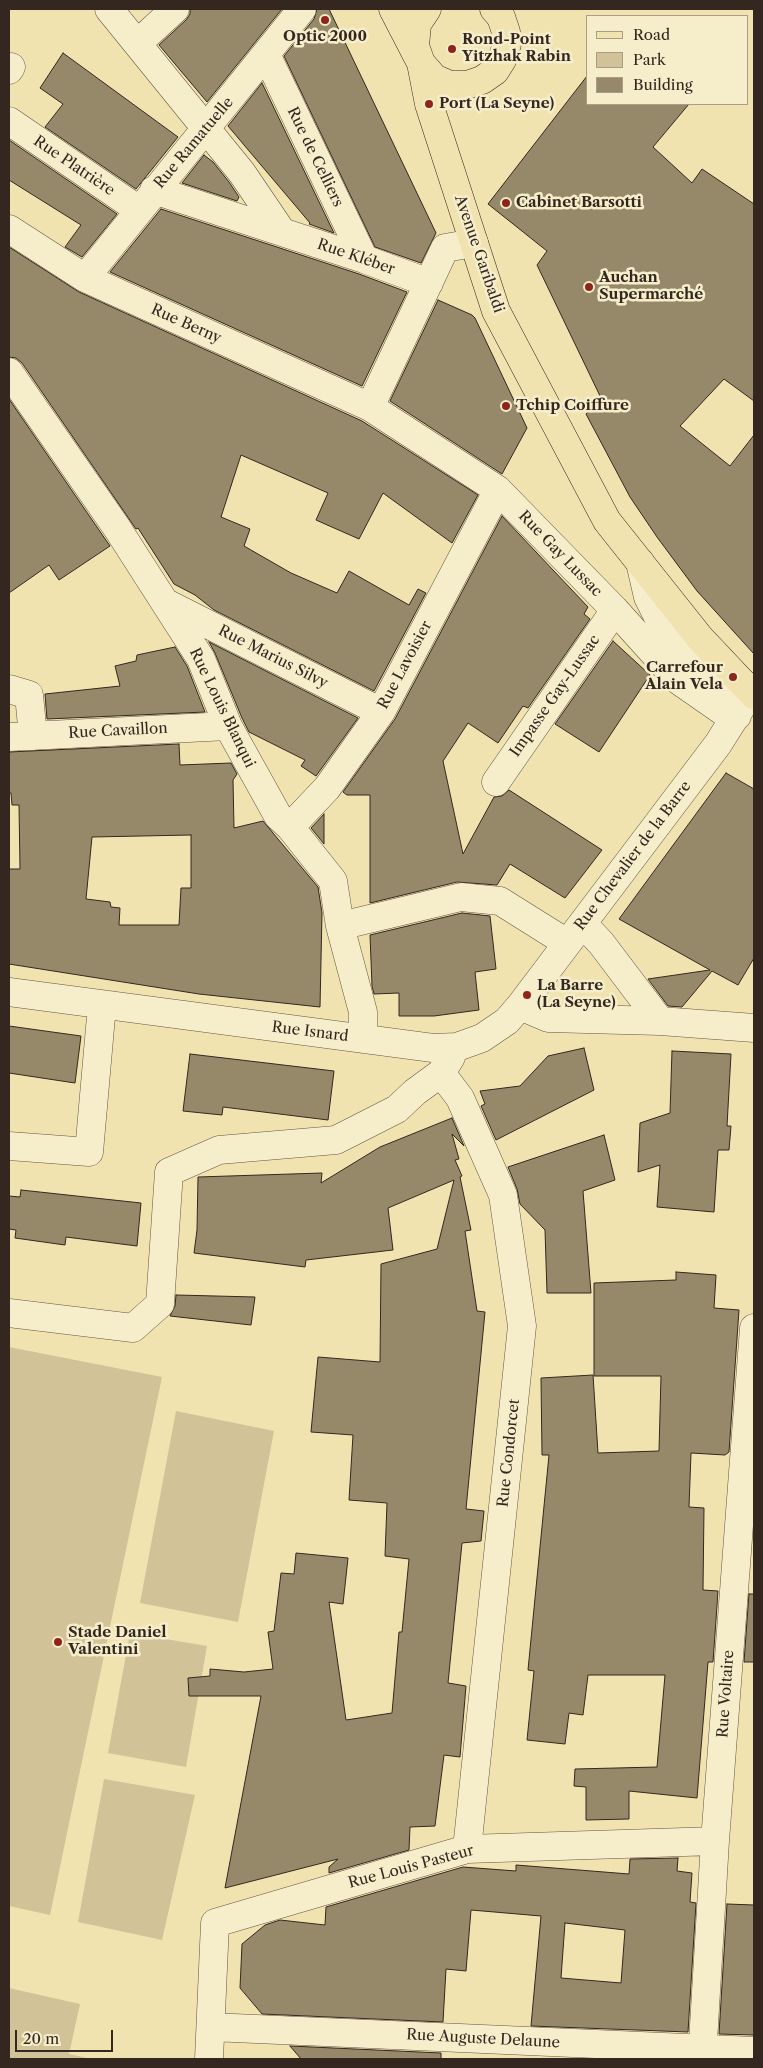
<!DOCTYPE html>
<html>
<head>
<meta charset="utf-8">
<style>
  body { margin:0 }
  #map { position:relative; width:763px; height:2068px; overflow:hidden; background:#f1e3af; font-family:"Libre Caslon Text",serif }
  canvas { display:block }
  .frame { position:absolute; inset:0; border:10px solid #332720; pointer-events:none }
  .legend { position:absolute; left:586px; top:15px; width:162px; height:90px; box-sizing:border-box; background:#f6edcb; border:1px solid #a89e87; margin:0; padding:6px 9px; list-style:none; font-size:15px; color:#332720 }
  .legend li { display:flex; align-items:center; gap:10px; height:25px }
  .legend b { width:25px; border:1px solid #a89e87 }
  .scale { position:absolute; left:15px; top:2030px; width:98px; height:22px; box-sizing:border-box; border:2px solid #332720; border-top:0; padding-left:6px; font-size:15px; line-height:18px; white-space:nowrap; color:#332720; -webkit-text-stroke:4px #f6edcb; paint-order:stroke }
</style>
</head>
<body>
<div id="map">
<canvas width="763" height="2068"></canvas>
<div class="frame"></div>
<ul class="legend">
<li><b style="height:6px;background:#f1e3af"></b>Road</li>
<li><b style="height:14px;background:#d1c397"></b>Park</li>
<li><b style="height:14px;background:#96896a"></b>Building</li>
</ul>
<div class="scale">20 m</div>
</div>
<script>
const ctx = document.querySelector('canvas').getContext('2d');
ctx.lineJoin = 'round';
function fillPath(path, color) {
  ctx.fillStyle = color;
  ctx.fill(path, 'evenodd');
}
function toPath(rows) {
  const path = new Path2D();
  for (const r of rows) {
    path.moveTo(r[0], r[1]);
    for (let i = 2; i < r.length; i += 2) path.lineTo(r[i], r[i + 1]);
  }
  return path;
}
function strokePath(path, color, width, dash) {
  ctx.strokeStyle = color;
  ctx.lineWidth = width;
  ctx.lineCap = dash ? 'butt' : 'round';
  ctx.setLineDash(dash || []);
  ctx.stroke(path);
}
function drawText(font, color, halo, rows, align = 'center') {
  ctx.font = font + ' "Libre Caslon Text",serif';
  ctx.lineWidth = 5;
  ctx.setLineDash([]);
  ctx.textBaseline = 'middle';
  ctx.strokeStyle = halo;
  ctx.fillStyle = color;
  for (const [text, x, y, turn = 0] of rows) {
    ctx.save();
    ctx.translate(x, y);
    ctx.rotate((+turn || 0) * Math.PI / 180);
    ctx.textAlign = isNaN(turn) ? turn : align;
    if (halo) ctx.strokeText(text, 0, 0);
    ctx.fillText(text, 0, 0);
    ctx.restore();
  }
}
fillPath(toPath([
  [9,1347,162,1377,50,1915,9,1906],
  [176,1411,274,1431,238,1622,140,1603],
  [130,1633,207,1646,186,1767,108,1753],
  [104,1779,195,1795,162,1940,78,1922],
  [9,1988,80,2004,69,2054,92,2059,9,2059]
]), '#d1c397');
const building = toPath([
  [190,9,282,9,207,102,159,45,186,20,190,14,190,9],
  [317,9,329,9,436,233,421,263,375,247,284,56,314,19,317,9],
  [63,53,178,137,136,189,45,127,63,104,40,88,63,53],
  [587,76,587,104,689,104,653,147,692,183,702,169,754,204,754,401,724,379,680,426,730,466,754,435,754,654,697,591,657,537,630,497,586,414,601,398,537,265,547,251,488,204,587,76],
  [262,83,334,233,309,224,310,223,228,126,262,83],
  [9,140,117,214,82,257,65,247,81,225,9,180,9,140],
  [204,155,213,162,229,182,239,197,237,201,182,183,204,155],
  [161,209,359,274,407,292,362,386,110,272,161,209],
  [9,247,79,292,362,421,478,495,452,543,383,493,359,539,316,520,328,493,241,455,221,517,250,529,244,546,291,573,337,593,349,571,409,605,418,589,426,593,374,691,214,610,195,595,174,584,138,528,136,529,22,363,16,358,9,357,9,247],
  [438,300,472,315,475,318,527,428,502,474,390,401,438,300],
  [9,399,110,546,59,580,49,565,9,593,9,399],
  [502,516,588,607,584,614,590,619,528,708,523,706,498,743,468,723,443,761,463,854,494,797,502,796,509,790,602,850,565,898,510,864,497,885,457,882,370,903,370,795,347,795,343,792,395,719,502,516],
  [613,641,650,675,599,752,555,724,613,641],
  [209,642,358,718,316,776,301,766,305,760,249,732,242,718,215,653,209,642],
  [175,647,187,666,205,712,47,719,45,694,120,686,115,666,136,661,137,655,175,647],
  [179,744,180,765,231,763,237,774,233,780,234,828,263,821,318,887,322,913,320,1007,199,994,9,964,9,869,20,869,19,805,12,805,11,793,9,793,9,752,179,744],
  [191,835,191,888,181,888,179,925,119,925,120,908,111,907,110,902,86,899,92,837,191,835],
  [726,773,754,789,754,958,738,985,712,971,682,1007,668,1006,648,979,710,970,619,919,726,773],
  [324,814,324,844,311,828,324,814],
  [462,913,490,916,496,969,475,972,479,1010,434,1016,399,1016,399,993,374,994,372,986,370,935,462,913],
  [9,1026,81,1036,75,1083,9,1073,9,1026],
  [584,1048,594,1090,496,1140,481,1106,485,1104,480,1091,520,1086,548,1056,584,1048],
  [672,1051,731,1054,727,1126,731,1126,729,1150,718,1150,714,1212,657,1207,660,1165,638,1172,640,1123,670,1113,672,1051],
  [190,1054,334,1071,328,1120,223,1107,222,1115,183,1111,190,1054],
  [452,1118,464,1146,452,1134,459,1159,455,1160,462,1176,460,1177,471,1230,465,1231,477,1311,485,1312,466,1509,484,1511,481,1541,462,1543,448,1683,466,1686,460,1757,444,1755,435,1826,410,1827,409,1850,329,1873,329,1867,338,1859,225,1888,261,1696,189,1696,188,1678,210,1676,210,1669,244,1672,273,1669,268,1632,274,1631,281,1573,294,1574,296,1553,348,1558,343,1604,329,1602,346,1720,392,1713,399,1632,402,1632,409,1559,385,1556,387,1503,349,1500,353,1435,311,1432,318,1357,380,1362,381,1264,437,1249,454,1180,388,1208,393,1250,306,1260,305,1267,194,1253,197,1230,198,1177,322,1173,321,1183,380,1147,452,1118],
  [604,1135,615,1180,583,1191,591,1293,547,1293,545,1230,520,1204,517,1189,508,1167,604,1135],
  [21,1190,141,1203,137,1246,66,1237,65,1245,15,1238,16,1230,9,1229,9,1196,20,1197,21,1190],
  [676,1272,716,1275,714,1308,739,1310,729,1452,725,1455,691,1453,689,1507,704,1508,703,1590,718,1591,713,1662,708,1662,697,1798,629,1791,629,1819,586,1820,586,1787,574,1786,575,1769,657,1767,665,1675,588,1675,583,1715,569,1713,565,1744,527,1740,534,1671,528,1670,549,1455,542,1455,541,1378,593,1375,598,1453,659,1451,661,1376,594,1376,594,1283,676,1280,676,1272],
  [176,1295,255,1297,251,1325,170,1316,175,1306,176,1295],
  [749,1594,754,1594,754,1662,744,1662,749,1594],
  [678,1858,677,1871,692,1873,690,1902,696,1903,688,2032,531,2026,541,1916,471,1910,466,1971,446,1969,443,2022,262,2014,240,1988,242,1944,265,1925,280,1920,325,1925,326,1907,463,1867,516,1871,516,1865,629,1874,630,1859,678,1858],
  [565,1923,625,1930,621,1983,561,1978,565,1923],
  [727,1904,754,1905,754,2035,719,2034,727,1904],
  [290,2046,441,2053,441,2059,301,2059,290,2046]
]);
fillPath(building, '#96896a');
strokePath(building, '#332720', 1);
const minor = toPath([
  [109,9,242,173,282,232],
  [138,43,175,9],
  [266,54,364,259],
  [9,70,11,67],
  [9,121,139,210],
  [154,190,364,259,429,283],
  [9,229,85,278,370,407,498,490,615,610,678,680,724,712,737,716],
  [85,278,302,9],
  [9,372,117,528,201,659,228,726,278,816,290,827,333,881,340,926,363,1012,363,1039],
  [370,407,445,248,474,243],
  [640,562,648,597,657,615,720,689,734,711],
  [166,603,381,712],
  [9,689,29,695,33,736],
  [9,737,228,726],
  [496,782,615,610],
  [290,827,327,788,381,712,498,490],
  [583,924,601,943,660,1021],
  [340,926,461,897,500,901,567,943],
  [9,992,433,1048,457,1047,482,1038,507,1021,520,1006,718,744,754,687],
  [520,1006,548,1018,660,1021,754,1028],
  [441,1073,460,1098,503,1195,522,1326,467,1849],
  [9,1146,89,1152,102,1005],
  [9,1313,133,1328,160,1304,169,1172,219,1150,336,1140,397,1109,415,1092,441,1073,451,1057],
  [211,2027,754,2051],
  [209,2059,215,1923,467,1849,715,1841],
  [702,2059,715,1841,754,1328]
]);
const major = toPath([
  [393,9,421,63,429,104,496,311,607,521,700,638,754,695],
  [427,9,417,24,415,46,421,63,434,78,450,85,467,85,482,80,495,71,502,60,507,44,506,32,501,17,494,9]
]);
strokePath(minor, '#625644', 29);
strokePath(major, '#332720', 29);
strokePath(minor, '#f6edcb', 28);
strokePath(major, '#f1e3af', 28);
for (const [x, y, r, color] of [
  [325,20,5,"#8f2418"],
  [452,49,5,"#8f2418"],
  [429,104,5,"#8f2418"],
  [506,203,5,"#8f2418"],
  [589,287,5,"#8f2418"],
  [506,406,5,"#8f2418"],
  [733,677,5,"#8f2418"],
  [527,995,5,"#8f2418"],
  [58,1642,5,"#8f2418"]
]) {
  const dot = new Path2D();
  dot.arc(x, y, r, 0, 2 * Math.PI);
  ctx.fillStyle = color;
  ctx.fill(dot);
  strokePath(dot, '#f6edcb', 2);
}
drawText('bold 15px', '#332720', '#f6edcb', [
  ["Optic 2000",325,37,"center"],
  ["Rond-Point",462,40],
  ["Yitzhak Rabin",462,57],
  ["Port (La Seyne)",439,104],
  ["Cabinet Barsotti",516,203],
  ["Auchan",599,278],
  ["Supermarché",599,295],
  ["Tchip Coiffure",516,406],
  ["Carrefour",723,668,"right"],
  ["Alain Vela",723,685,"right"],
  ["La Barre",537,986],
  ["(La Seyne)",537,1003],
  ["Stade Daniel",68,1633],
  ["Valentini",68,1650]
], 'left');
drawText('15px', '#332720', '#f6edcb', [
  ["Rue Ramatuelle",194,143,-50],
  ["Rue de Celliers",315,157,64],
  ["Rue Platrière",74,166,34],
  ["Avenue Garibaldi",479,254,71],
  ["Rue Kléber",356,257,19],
  ["Rue Berny",186,324,24],
  ["Rue Gay Lussac",560,554,46],
  ["Rue Marius Silvy",273,657,27],
  ["Rue Lavoisier",405,665,-62],
  ["Impasse Gay-Lussac",555,696,-55],
  ["Rue Louis Blanqui",222,708,64],
  ["Rue Cavaillon",118,731,-3],
  ["Rue Chevalier de la Barre",633,856,-53],
  ["Rue Isnard",310,1032,7],
  ["Rue Condorcet",509,1453,-84],
  ["Rue Voltaire",726,1694,-86],
  ["Rue Louis Pasteur",411,1867,-15],
  ["Rue Auguste Delaune",483,2039,3]
]);
</script>
</body>
</html>
